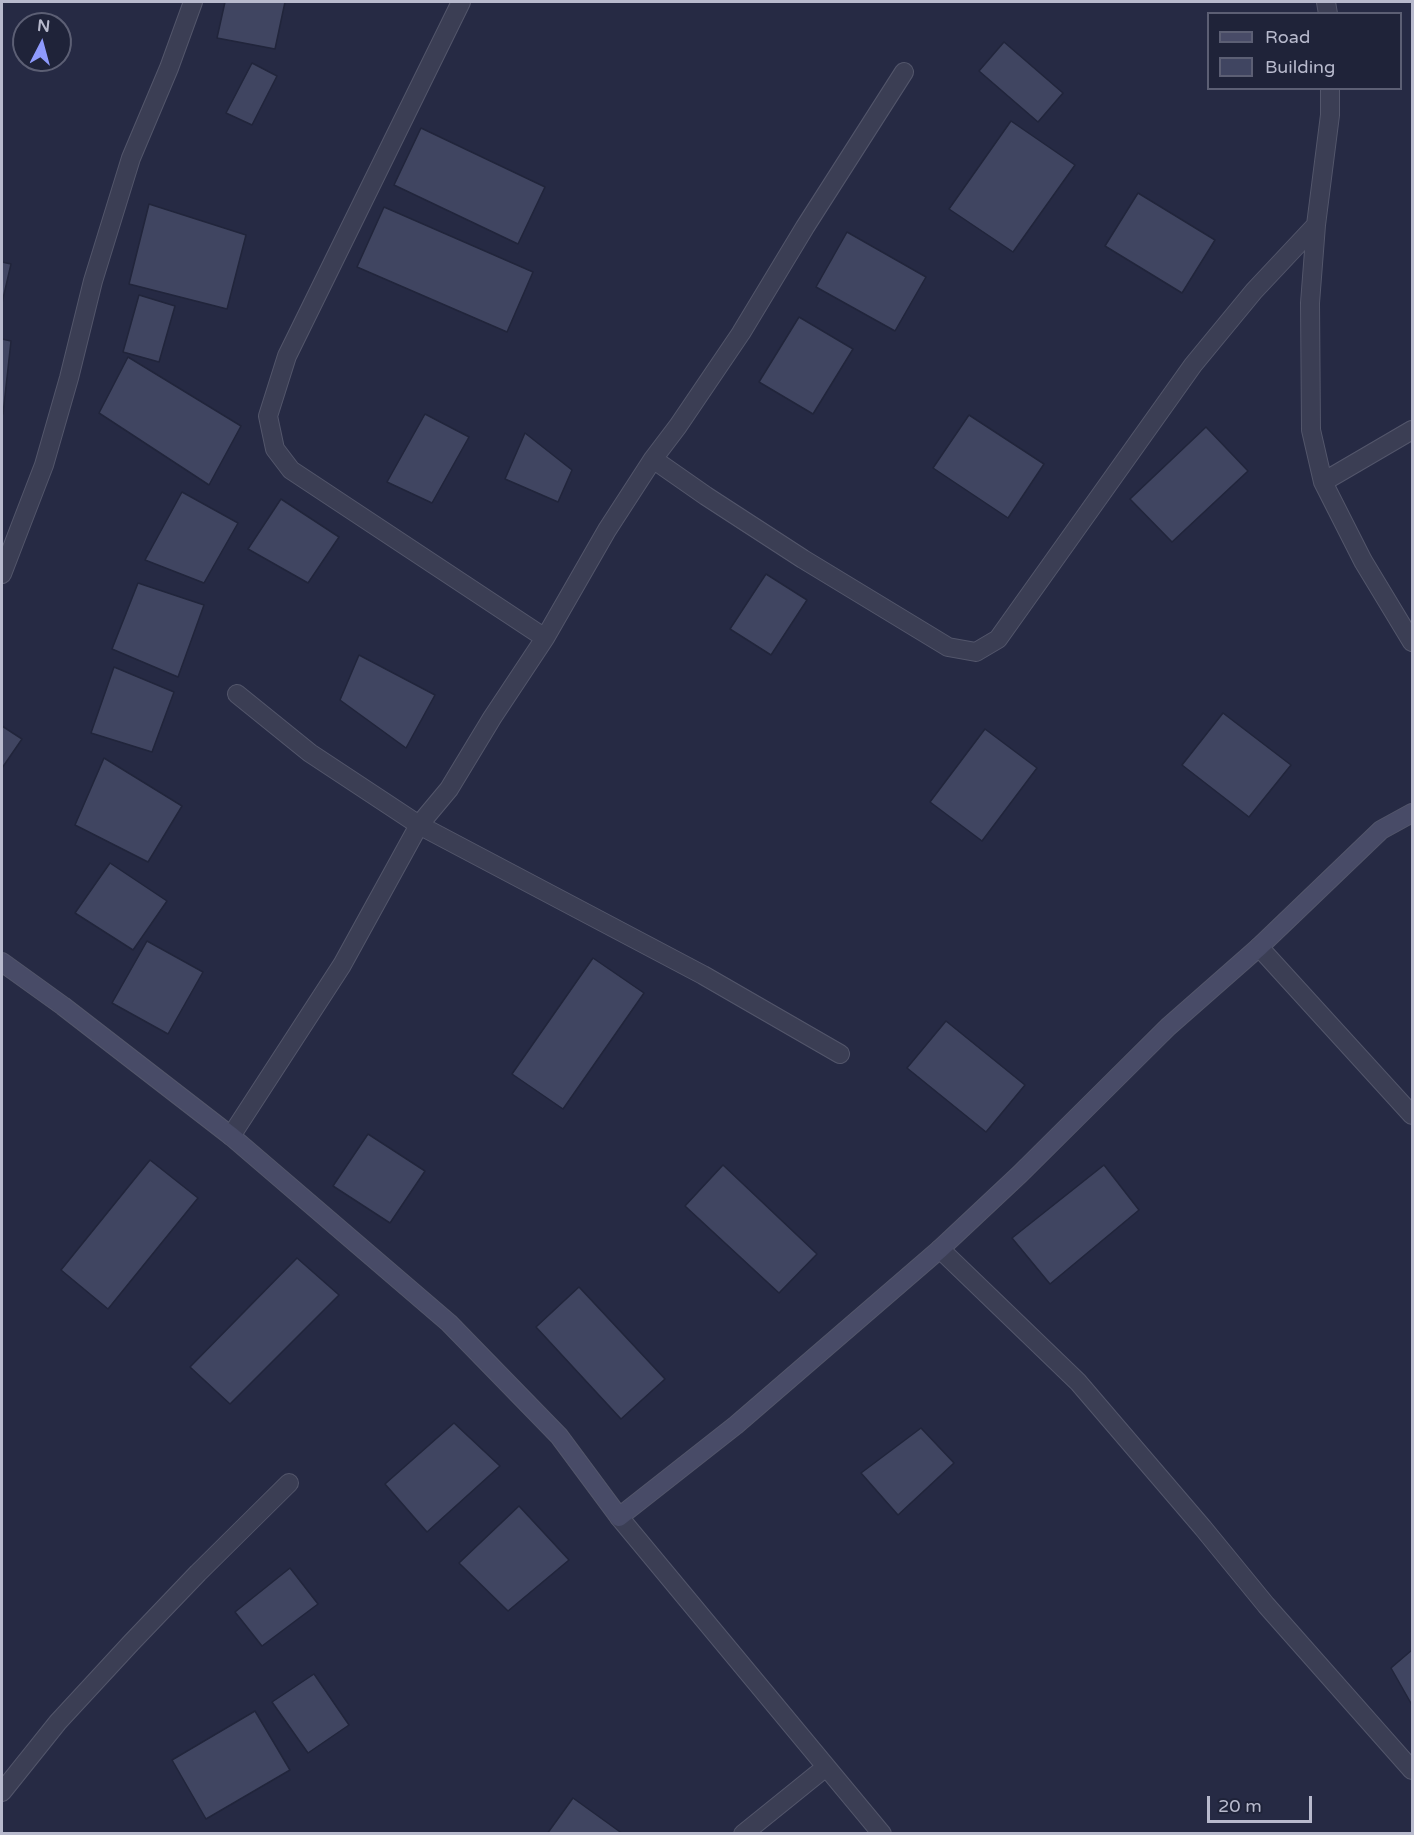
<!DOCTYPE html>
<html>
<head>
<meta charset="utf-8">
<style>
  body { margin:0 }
  #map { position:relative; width:1414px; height:1835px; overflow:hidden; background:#262a44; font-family:"Varela Round",sans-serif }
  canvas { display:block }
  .frame { position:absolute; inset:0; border:3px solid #b8bacd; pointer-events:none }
  .legend { position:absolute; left:1207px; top:12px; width:195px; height:78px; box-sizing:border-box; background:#1f2339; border:2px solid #5c5f74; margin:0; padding:8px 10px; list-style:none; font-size:18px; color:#b8bacd }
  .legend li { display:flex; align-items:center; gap:12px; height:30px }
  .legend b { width:30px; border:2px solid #5c5f74 }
  .north { position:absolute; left:12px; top:12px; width:60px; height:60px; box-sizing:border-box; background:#1f2339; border:2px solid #5c5f74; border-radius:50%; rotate:6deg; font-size:16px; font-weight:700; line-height:24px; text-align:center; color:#b8bacd }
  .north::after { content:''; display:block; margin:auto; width:21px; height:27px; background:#8e9afd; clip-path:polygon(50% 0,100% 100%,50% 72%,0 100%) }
  .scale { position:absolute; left:1207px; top:1796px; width:105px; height:27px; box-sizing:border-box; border:3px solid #b8bacd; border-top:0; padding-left:8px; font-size:18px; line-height:21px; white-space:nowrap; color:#b8bacd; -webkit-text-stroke:4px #1f2339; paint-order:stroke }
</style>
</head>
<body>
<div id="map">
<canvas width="1414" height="1835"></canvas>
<div class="frame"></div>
<ul class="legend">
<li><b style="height:8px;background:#484b67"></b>Road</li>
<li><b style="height:16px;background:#404561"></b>Building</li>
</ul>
<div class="north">N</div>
<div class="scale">20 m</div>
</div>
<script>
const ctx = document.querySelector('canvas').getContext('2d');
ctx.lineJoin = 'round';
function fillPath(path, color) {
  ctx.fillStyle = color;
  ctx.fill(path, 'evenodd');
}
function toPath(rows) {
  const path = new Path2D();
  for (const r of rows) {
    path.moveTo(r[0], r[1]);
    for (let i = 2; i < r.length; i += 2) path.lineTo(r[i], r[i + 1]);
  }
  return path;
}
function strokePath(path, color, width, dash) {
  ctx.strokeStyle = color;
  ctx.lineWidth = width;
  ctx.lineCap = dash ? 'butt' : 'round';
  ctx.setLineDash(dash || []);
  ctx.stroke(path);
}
const building = toPath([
  [225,2,285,2,275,49,217,38,225,2],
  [1004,42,1063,93,1038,122,979,71,1004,42],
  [252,63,277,76,252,125,226,113,252,63],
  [1011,121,1075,165,1013,252,949,209,1011,121],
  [421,128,545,187,518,244,394,185,421,128],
  [1138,193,1215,240,1182,293,1105,246,1138,193],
  [149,204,246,235,227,309,129,284,149,204],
  [384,207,533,272,507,332,357,267,384,207],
  [847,232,926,277,895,331,816,287,847,232],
  [2,262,11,264,2,303,2,262],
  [139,295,175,306,159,362,123,352,139,295],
  [799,317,853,349,813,414,759,382,799,317],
  [2,339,11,341,3,414,2,414,2,339],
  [128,357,241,426,209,485,99,413,128,357],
  [425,414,469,437,432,503,387,482,425,414],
  [969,415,1044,464,1008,518,933,468,969,415],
  [1206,427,1248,471,1172,542,1130,499,1206,427],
  [525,433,572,470,558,502,505,479,525,433],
  [182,492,238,523,204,583,145,560,182,492],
  [281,499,339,537,308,583,248,549,281,499],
  [766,574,807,600,771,655,730,629,766,574],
  [138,583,204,605,178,677,112,649,138,583],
  [359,655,435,695,406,748,340,700,359,655],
  [114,667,174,692,152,752,91,733,114,667],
  [1223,713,1291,765,1249,817,1182,765,1223,713],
  [2,726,22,739,2,768,2,726],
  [985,729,1037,768,982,841,930,802,985,729],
  [104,758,182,806,148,862,75,825,104,758],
  [110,863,167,901,133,950,75,913,110,863],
  [147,941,203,972,168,1034,112,1003,147,941],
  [593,958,644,993,563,1109,512,1074,593,958],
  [946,1021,1025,1085,986,1132,907,1068,946,1021],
  [368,1134,425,1171,390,1223,333,1186,368,1134],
  [150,1160,198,1198,108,1309,61,1270,150,1160],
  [723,1165,817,1254,779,1293,685,1206,723,1165],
  [1104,1165,1139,1210,1050,1284,1012,1238,1104,1165],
  [297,1258,339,1295,230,1404,190,1367,297,1258],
  [579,1287,665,1379,621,1419,536,1327,579,1287],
  [454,1423,500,1466,427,1532,385,1484,454,1423],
  [921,1428,954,1463,898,1515,861,1473,921,1428],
  [519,1506,569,1560,508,1611,459,1563,519,1506],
  [290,1568,318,1604,262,1646,235,1612,290,1568],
  [1412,1650,1412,1705,1391,1668,1412,1650],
  [314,1674,349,1725,308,1753,272,1702,314,1674],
  [255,1711,290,1770,206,1819,172,1760,255,1711],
  [573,1798,623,1834,547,1834,573,1798]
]);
fillPath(building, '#404561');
strokePath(building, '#21253b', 1.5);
const street = toPath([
  [461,2,287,356,268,416,275,449,291,470,545,638],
  [1326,2,1328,14],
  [1330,88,1330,115,1316,225,1310,303,1311,430,1323,482,1363,561,1412,642],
  [653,459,706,496,803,559,948,647,976,652,998,639,1193,365,1254,291,1316,225],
  [1323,482,1412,430],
  [2,574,44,465,69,378,93,281,131,158,169,68,193,2],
  [237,694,310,753,419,825,703,975,840,1054],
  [1259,947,1412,1115],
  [231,1136,342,965,419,825,449,789,492,718,545,638,607,530,653,459,678,426,741,333,805,227,904,72],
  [940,1249,1078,1382,1203,1528,1266,1605,1412,1770],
  [619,1517,882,1834],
  [2,1792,58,1722,131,1643,198,1573,289,1483],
  [743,1834,826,1767]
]);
const secondary = toPath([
  [2,962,63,1006,231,1136,449,1323,559,1436,619,1517,736,1425,940,1249,1020,1174,1168,1027,1259,947,1381,830,1412,813]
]);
strokePath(street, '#53566b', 20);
strokePath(secondary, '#53566b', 20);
strokePath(street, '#3b3e54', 18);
strokePath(secondary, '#484b67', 18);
</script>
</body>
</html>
